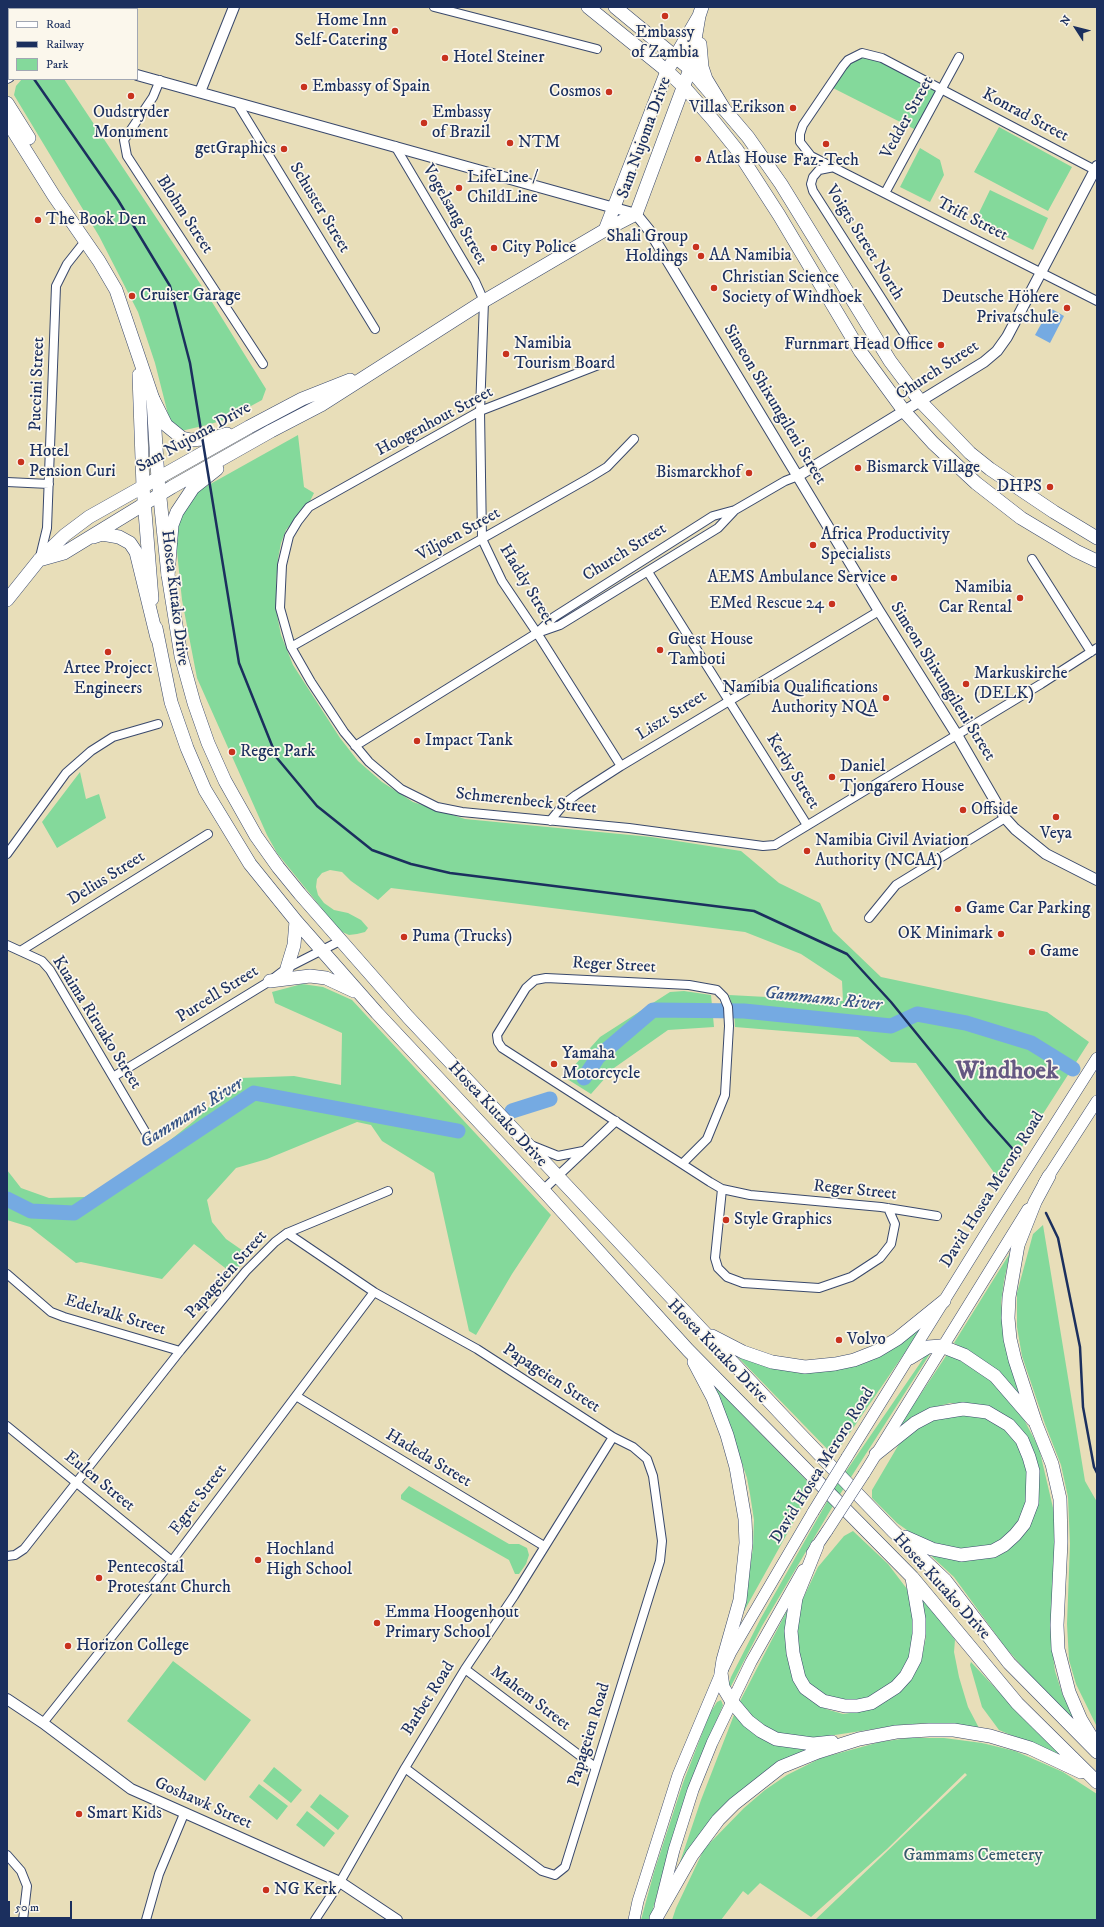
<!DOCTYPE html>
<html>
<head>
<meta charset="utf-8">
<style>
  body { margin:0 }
  #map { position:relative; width:1104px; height:1927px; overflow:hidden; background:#e8deb9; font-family:"IM FELL DW Pica",serif }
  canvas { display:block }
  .frame { position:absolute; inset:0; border:8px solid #1b2f5e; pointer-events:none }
  .legend { position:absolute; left:8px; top:8px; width:130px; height:72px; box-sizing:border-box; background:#fbf7ec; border:1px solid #a1a7b3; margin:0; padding:5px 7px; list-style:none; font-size:12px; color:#1b2f5e }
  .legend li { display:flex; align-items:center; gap:8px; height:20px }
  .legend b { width:20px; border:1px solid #a1a7b3 }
  .north { position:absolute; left:1056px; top:8px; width:40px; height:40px; -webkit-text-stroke:3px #fbf7ec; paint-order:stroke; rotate:306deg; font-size:11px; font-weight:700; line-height:16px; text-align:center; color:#1b2f5e }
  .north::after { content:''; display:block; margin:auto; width:14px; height:18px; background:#1b2f5e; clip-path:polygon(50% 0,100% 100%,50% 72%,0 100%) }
  .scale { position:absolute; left:8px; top:1901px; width:64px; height:18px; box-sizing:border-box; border:2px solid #1b2f5e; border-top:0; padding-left:5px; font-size:12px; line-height:14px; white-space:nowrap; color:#1b2f5e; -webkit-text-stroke:3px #fbf7ec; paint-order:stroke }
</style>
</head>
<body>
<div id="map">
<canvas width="1104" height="1927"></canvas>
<div class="frame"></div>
<ul class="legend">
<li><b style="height:5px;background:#fff"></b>Road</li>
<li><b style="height:5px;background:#1b2f5e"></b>Railway</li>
<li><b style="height:11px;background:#84d99b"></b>Park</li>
</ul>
<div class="north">N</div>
<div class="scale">50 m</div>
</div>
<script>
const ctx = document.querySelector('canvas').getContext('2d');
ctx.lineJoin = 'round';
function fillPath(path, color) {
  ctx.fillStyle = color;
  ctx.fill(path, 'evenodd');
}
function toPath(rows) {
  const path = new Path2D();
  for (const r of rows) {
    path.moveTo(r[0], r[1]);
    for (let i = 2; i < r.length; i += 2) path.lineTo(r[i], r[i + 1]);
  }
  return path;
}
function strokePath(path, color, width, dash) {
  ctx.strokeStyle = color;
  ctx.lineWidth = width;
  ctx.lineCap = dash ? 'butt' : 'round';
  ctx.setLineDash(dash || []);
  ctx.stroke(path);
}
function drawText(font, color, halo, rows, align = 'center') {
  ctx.font = font + ' "IM FELL DW Pica",serif';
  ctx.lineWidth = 3.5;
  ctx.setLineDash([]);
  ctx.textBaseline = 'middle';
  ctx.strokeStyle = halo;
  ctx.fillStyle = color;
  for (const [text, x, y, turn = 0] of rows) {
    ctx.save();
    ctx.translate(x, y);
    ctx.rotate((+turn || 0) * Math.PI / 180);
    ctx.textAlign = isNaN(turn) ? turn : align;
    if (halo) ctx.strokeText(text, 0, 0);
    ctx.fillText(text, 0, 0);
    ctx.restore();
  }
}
fillPath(toPath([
  [7,7,42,7,42,9,9,9,8,66],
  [873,55,941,89,918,131,829,86,848,60],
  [22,79,64,79,207,294,266,389,262,400,227,419,207,425,181,431,170,422,155,363,138,312,99,236,14,95,16,86],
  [999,127,1072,167,1048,211,974,172],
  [920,148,940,160,944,175,930,202,900,187],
  [990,190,1048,218,1033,250,975,221],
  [298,435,304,487,314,493,309,503,286,530,281,543,278,559,276,584,276,610,281,635,293,665,340,738,358,761,382,782,413,802,465,819,651,837,741,851,779,883,820,903,833,931,881,977,1047,1012,1089,1042,1000,1181,916,1063,891,1062,858,1037,735,1027,734,1012,729,995,843,1001,842,981,801,954,745,932,391,888,378,900,351,881,342,872,330,870,322,873,317,879,316,887,318,895,324,903,334,910,348,913,361,920,368,928,365,932,357,934,349,935,340,931,277,853,267,835,197,678,182,600,176,542,180,519,196,492],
  [80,772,86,799,99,794,106,818,57,848,42,822],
  [302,984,323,987,352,1000,551,1215,512,1274,476,1335,469,1331,434,1173,382,1141,371,1125,357,1122,267,1159,236,1168,207,1200,212,1222,226,1239,249,1255,233,1274,194,1244,162,1279,81,1262,76,1263,30,1227,7,1220,7,1170,21,1188,49,1198,85,1197,153,1154,194,1121,240,1078,294,1076,341,1085,342,1033,275,1003,272,992],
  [684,991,711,995,714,1027,668,1030,614,1068,591,1094,564,1077,600,1037,670,992],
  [1043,1225,1085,1481,1097,1502,1097,1727,1076,1684,1069,1660,1067,1624,1070,1544,1068,1497,1061,1465,1045,1424,1022,1356,1017,1327,1017,1293,1033,1234],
  [1010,1253,1004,1281,1001,1303,1004,1334,1024,1402,967,1351,954,1343],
  [919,1329,921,1329,834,1456,734,1353,811,1370],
  [933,1349,837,1499,762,1626,730,1688,728,1686,731,1677,761,1618,836,1486,925,1356],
  [948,1353,987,1377,1020,1412,1039,1448,1057,1525,1052,1648,1055,1671,1063,1696,1078,1724,1036,1682,1005,1647,954,1577,928,1553,975,1559,1032,1516,1024,1436,969,1403,950,1403,932,1408,898,1428],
  [710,1382,813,1487,743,1613,753,1548,754,1520,750,1494,747,1478,730,1428],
  [957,1412,998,1421,1018,1443,1028,1473,1027,1500,1021,1517,1003,1540,986,1548,970,1551,932,1543,914,1535,897,1523,872,1498,872,1490,902,1439,928,1421],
  [409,1486,509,1544,519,1544,527,1548,529,1555,526,1564,519,1574,515,1574,509,1560,401,1499,401,1495],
  [853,1531,888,1564,907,1589,911,1600,914,1635,907,1666,897,1679,866,1699,835,1701,812,1688,804,1676,796,1645,799,1607,818,1567,844,1536],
  [921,1596,955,1640,954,1652,959,1677,968,1707,979,1728,927,1723,900,1725,809,1739,777,1734,758,1723,738,1705,791,1603,787,1636,787,1658,798,1687,806,1696,826,1709,843,1714,863,1711,921,1662,926,1637],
  [173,1661,251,1720,205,1781,127,1721],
  [971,1662,999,1692,1062,1757,999,1730,982,1707,970,1665],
  [721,1700,723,1705,702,1757,665,1865,650,1920,641,1920,654,1872,683,1783,710,1713,717,1702],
  [734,1715,742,1722,817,1748,788,1760,679,1865,701,1800],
  [908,1738,944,1738,982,1743,1015,1751,1063,1772,1097,1794,1097,1920,815,1920,967,1775,965,1773,887,1849,811,1917,760,1883,748,1895,743,1891,721,1920,672,1920,676,1908,704,1849,744,1808,765,1790,787,1775,821,1758,880,1742],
  [274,1767,302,1790,291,1803,263,1781],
  [259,1784,288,1806,277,1820,249,1797],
  [320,1794,349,1816,338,1830,310,1807],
  [307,1811,335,1833,324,1847,296,1825]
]), '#84d99b');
fillPath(toPath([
  [1050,308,1064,316,1050,343,1035,335]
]), '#75aae2');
strokePath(toPath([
  [584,1078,598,1057,653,1010,744,1011,891,1026,917,1014,966,1023,1031,1043,1073,1069],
  [512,1111,550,1099],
  [7,1199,31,1211,74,1213,254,1093,458,1131]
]), '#75aae2', 15);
const minor = toPath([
  [434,7,597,49],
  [52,9,52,7],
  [160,80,153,97,124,140,127,156,263,364],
  [237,103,375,329],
  [395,146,475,281,484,301,480,411,482,539,502,581,537,633,621,766],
  [834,167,819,170,813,177,811,184,813,191,910,343],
  [1095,170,882,58,862,53,848,60,843,66,803,125,800,134,800,142,811,156,1097,301],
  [885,193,959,57],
  [601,364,480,411,309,507,298,521,289,536,282,565,280,608,291,647,311,682,344,732,369,762,401,789,437,807,462,812,629,828,763,846,775,845,1041,684,1097,648],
  [7,482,49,484],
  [40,557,47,528,56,286,67,264,86,240],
  [1032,559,1091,652],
  [648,572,807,825],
  [540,632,560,625,718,528,734,511],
  [291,647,589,478,607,467,634,439],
  [355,746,537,633,554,617,713,516,735,510,785,481,798,476],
  [550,821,564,804,576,795,621,766,879,611],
  [7,854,66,773,91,751,113,737,158,724],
  [869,918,896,885,1005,818],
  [7,945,42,961,50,970,146,1133],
  [22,950,208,834],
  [113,1077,270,981,287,968,340,941],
  [533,1146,558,1156,583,1151],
  [683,1163,707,1139,725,1095,729,1026,728,1007,724,997,717,990,689,985,546,978,535,980,526,988,497,1035,498,1042,502,1048,710,1182,722,1189,750,1195,881,1207,937,1216],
  [722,1189,715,1258,718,1268,727,1277,743,1283,819,1288,851,1277,880,1258,891,1244,895,1224,888,1208],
  [543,1190,616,1121],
  [287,1233,374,1292,477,1349,613,1437,633,1447,647,1459,653,1476,662,1541,660,1561,565,1867,555,1875,542,1871,405,1768],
  [7,1274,51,1312,64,1317,180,1351],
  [296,1396,544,1546],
  [7,1426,172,1561],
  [7,1556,15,1555,24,1549,180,1351,246,1271,275,1242,287,1233,388,1191],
  [465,1669,595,1767],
  [43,1723,172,1561,374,1292],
  [7,1855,21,1871,27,1886,23,1920],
  [146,1920,159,1874,184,1814],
  [315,1920,340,1882,405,1768,465,1669,514,1596,613,1437]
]);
const tertiary = toPath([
  [137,75,636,214,649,230,879,611,957,735,1005,818,1015,829,1046,854,1097,880],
  [7,78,9,77],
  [200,92,234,7],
  [798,476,984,362,997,351,1007,337,1097,166],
  [7,1699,43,1723,131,1789,340,1882,397,1920]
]);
const secondary = toPath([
  [1044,1183,1097,1101],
  [847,1457,991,1225,1097,1058],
  [864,1474,1028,1209],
  [812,1553,827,1531],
  [660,1906,674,1850,693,1790,712,1743,751,1662,803,1570],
  [634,1920,638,1901,678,1775,721,1673,731,1652,813,1512]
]);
const primary = toPath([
  [588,7,667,71,684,87,713,120,737,150,779,215,860,351,904,411,933,443,976,483,1021,518,1076,551,1097,561],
  [615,7,690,69,748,137,781,184,890,361,920,401,970,453,990,469,1054,512,1097,538],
  [7,103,29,138],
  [7,121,54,196,99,261,116,290,133,340,153,399,158,479,168,575,181,656,194,703,208,743,225,781,256,836,278,867,300,894,408,1017,797,1431,893,1531,945,1580,1009,1663,1097,1752],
  [139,375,143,487,152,599],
  [156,628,171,702,187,748,205,790,250,864,296,921,377,1013,543,1190,688,1350,912,1577,1017,1703,1097,1782],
  [287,968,294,945,296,921],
  [270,981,310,976,326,978,354,991],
  [1049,1176,1035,1202,1018,1245,1009,1297,1008,1318,1010,1339,1015,1360,1036,1424,1052,1464,1060,1499,1061,1542,1057,1625,1058,1649,1069,1692,1081,1720,1095,1743],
  [712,1336,743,1352,772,1362,805,1367,835,1364,854,1360,877,1351,897,1339,944,1301],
  [910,1358,928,1347,941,1346,964,1355,995,1376,1033,1420],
  [694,1362,713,1398,727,1435,736,1467,745,1519,746,1543,740,1600,723,1660,721,1673,723,1687,732,1702,748,1721,761,1731,776,1739,813,1744,832,1742],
  [876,1454,915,1423,932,1414,963,1409,987,1412,1009,1425,1022,1440,1029,1457,1033,1471,1032,1503,1024,1524,1015,1535,1004,1545,993,1551,961,1555,932,1549,905,1537],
  [817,1546,796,1598,791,1631,793,1653,799,1678,805,1688,823,1701,845,1706,857,1706,871,1703,896,1687,906,1676,915,1659,919,1634,919,1619,912,1578],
  [656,1918,692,1855,718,1820,734,1804,781,1767,818,1752,859,1739,896,1732,929,1730,954,1730,990,1736,1030,1748,1081,1772]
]);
const trunk = toPath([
  [700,44,702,67,706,79,723,107],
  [605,230,667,71,699,16,702,7],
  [153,399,166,425,182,438,191,440,214,438,227,434],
  [93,537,102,534,119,537,130,543,136,552,157,638],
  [39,560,64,553,172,487,271,431,321,405,484,301,605,230,636,214,690,69,699,16],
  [168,575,172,525,177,512,193,488,217,469],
  [7,600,39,560,65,535,89,517,249,427,302,399,350,380]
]);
strokePath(minor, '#3a496c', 10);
strokePath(tertiary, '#3a496c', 12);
strokePath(secondary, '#3a496c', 12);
strokePath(primary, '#3a496c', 14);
strokePath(trunk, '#3a496c', 14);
strokePath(minor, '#fff', 8);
strokePath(tertiary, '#fff', 10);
strokePath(secondary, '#fff', 11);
strokePath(primary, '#fff', 13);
strokePath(trunk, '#fff', 13);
strokePath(toPath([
  [7,40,9,43],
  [34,79,118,200,170,286,190,363,239,663,277,758,317,806,372,850,411,864,450,873,754,911,847,954,891,1002,986,1119,1019,1156],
  [1046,1213,1058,1238,1080,1347,1083,1407,1094,1467,1097,1473]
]), '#1b2f5e', 2.5);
const secondaryBridge = toPath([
  [813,1512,847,1457],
  [827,1531,864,1474]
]);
strokePath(secondaryBridge, '#3a496c', 12, []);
strokePath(secondaryBridge, '#fff', 11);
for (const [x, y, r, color] of [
  [665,16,4,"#c8321e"],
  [395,31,4,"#c8321e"],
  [445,58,4,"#c8321e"],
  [304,87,4,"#c8321e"],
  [609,92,4,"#c8321e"],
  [131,96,4,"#c8321e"],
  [793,108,4,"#c8321e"],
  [424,123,4,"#c8321e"],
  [510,143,4,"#c8321e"],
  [826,144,4,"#c8321e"],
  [284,149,4,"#c8321e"],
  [698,159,4,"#c8321e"],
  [459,188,4,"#c8321e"],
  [38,220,4,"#c8321e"],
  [696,247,4,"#c8321e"],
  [494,248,4,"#c8321e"],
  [701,256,4,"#c8321e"],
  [714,288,4,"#c8321e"],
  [132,296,4,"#c8321e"],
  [1067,308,4,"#c8321e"],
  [941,345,4,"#c8321e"],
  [506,354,4,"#c8321e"],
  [21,462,4,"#c8321e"],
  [858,468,4,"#c8321e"],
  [749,473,4,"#c8321e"],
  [1050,487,4,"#c8321e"],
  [813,545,4,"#c8321e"],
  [894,578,4,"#c8321e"],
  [1020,598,4,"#c8321e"],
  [832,604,4,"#c8321e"],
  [660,650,4,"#c8321e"],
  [108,652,4,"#c8321e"],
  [966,684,4,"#c8321e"],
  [886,698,4,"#c8321e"],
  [417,741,4,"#c8321e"],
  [232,752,4,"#c8321e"],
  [832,777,4,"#c8321e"],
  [963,810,4,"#c8321e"],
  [1056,817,4,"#c8321e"],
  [807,851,4,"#c8321e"],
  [958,909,4,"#c8321e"],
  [1001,934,4,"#c8321e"],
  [404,937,4,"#c8321e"],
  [1032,952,4,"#c8321e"],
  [554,1064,4,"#c8321e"],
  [726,1220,4,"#c8321e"],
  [839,1340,4,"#c8321e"],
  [258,1560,4,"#c8321e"],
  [99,1578,4,"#c8321e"],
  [377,1623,4,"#c8321e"],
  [68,1646,4,"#c8321e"],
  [79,1814,4,"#c8321e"],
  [266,1890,4,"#c8321e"]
]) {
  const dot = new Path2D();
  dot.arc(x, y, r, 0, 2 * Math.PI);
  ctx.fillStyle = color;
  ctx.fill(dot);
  strokePath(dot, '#fbf7ec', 1.5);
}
drawText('17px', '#1b2f5e', '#fbf7ec', [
  ["Home Inn",387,21,"right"],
  ["Self-Catering",387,41,"right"],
  ["Embassy",665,33,"center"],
  ["of Zambia",665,53,"center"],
  ["Hotel Steiner",453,58],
  ["Embassy of Spain",312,87],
  ["Cosmos",601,92,"right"],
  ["Villas Erikson",785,108,"right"],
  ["Oudstryder",131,113,"center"],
  ["Monument",131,133,"center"],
  ["Embassy",432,113],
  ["of Brazil",432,133],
  ["NTM",518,143],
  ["getGraphics",276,149,"right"],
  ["Atlas House",706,159],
  ["Faz-Tech",826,161,"center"],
  ["LifeLine /",467,178],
  ["ChildLine",467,198],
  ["The Book Den",46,220],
  ["Shali Group",688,237,"right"],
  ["Holdings",688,257,"right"],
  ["City Police",502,248],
  ["AA Namibia",709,256],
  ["Christian Science",722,278],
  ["Society of Windhoek",722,298],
  ["Cruiser Garage",140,296],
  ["Deutsche Höhere",1059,298,"right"],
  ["Privatschule",1059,318,"right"],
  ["Namibia",514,344],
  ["Tourism Board",514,364],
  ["Furnmart Head Office",933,345,"right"],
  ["Hotel",29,452],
  ["Pension Curi",29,472],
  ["Bismarck Village",866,468],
  ["Bismarckhof",741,473,"right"],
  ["DHPS",1042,487,"right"],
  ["Africa Productivity",821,535],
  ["Specialists",821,555],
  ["AEMS Ambulance Service",886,578,"right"],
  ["Namibia",1012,588,"right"],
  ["Car Rental",1012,608,"right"],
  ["EMed Rescue 24",824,604,"right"],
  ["Guest House",668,640],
  ["Tamboti",668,660],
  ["Artee Project",108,669,"center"],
  ["Engineers",108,689,"center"],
  ["Markuskirche",974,674],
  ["(DELK)",974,694],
  ["Namibia Qualifications",878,688,"right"],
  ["Authority NQA",878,708,"right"],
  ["Impact Tank",425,741],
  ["Reger Park",240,752],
  ["Daniel",840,767],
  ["Tjongarero House",840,787],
  ["Offside",971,810],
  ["Veya",1056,834,"center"],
  ["Namibia Civil Aviation",815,841],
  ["Authority (NCAA)",815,861],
  ["Game Car Parking",966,909],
  ["OK Minimark",993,934,"right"],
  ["Puma (Trucks)",412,937],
  ["Game",1040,952],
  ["Yamaha",562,1054],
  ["Motorcycle",562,1074],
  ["Style Graphics",734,1220],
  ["Volvo",847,1340],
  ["Hochland",266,1550],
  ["High School",266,1570],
  ["Pentecostal",107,1568],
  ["Protestant Church",107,1588],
  ["Emma Hoogenhout",385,1613],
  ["Primary School",385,1633],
  ["Horizon College",76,1646],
  ["Smart Kids",87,1814],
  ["NG Kerk",274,1890]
], 'left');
drawText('17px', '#1b2f5e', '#fbf7ec', [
  ["Konrad Street",1025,116,28],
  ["Vedder Street",908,118,-61],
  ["Sam Nujoma Drive",645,138,-70],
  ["Schuster Street",319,208,59],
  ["Blohm Street",184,215,57],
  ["Vogelsang Street",454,215,60],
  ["Trift Street",972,220,27],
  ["Voigts Street North",864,243,58],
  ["Church Street",938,371,-33],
  ["Puccini Street",38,384,-88],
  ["Simeon Shixungileni Street",774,405,59],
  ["Hoogenhout Street",435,422,-28],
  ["Sam Nujoma Drive",194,438,-29],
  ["Viljoen Street",459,535,-29],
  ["Church Street",625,553,-32],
  ["Haddy Street",526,585,59],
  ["Hosea Kutako Drive",174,598,83],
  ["Simeon Shixungileni Street",942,682,58],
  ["Liszt Street",672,716,-32],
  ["Kerby Street",792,772,58],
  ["Schmerenbeck Street",526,802,6],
  ["Delius Street",107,879,-32],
  ["Reger Street",614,966,3],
  ["Purcell Street",218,995,-32],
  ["Kuaima Riruako Street",96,1023,58],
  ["Hosea Kutako Drive",497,1115,47],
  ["David Hosea Meroro Road",993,1190,-58],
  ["Reger Street",855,1191,6],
  ["Papageien Street",227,1275,-48],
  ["Edelvalk Street",115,1316,17],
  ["Hosea Kutako Drive",717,1352,46],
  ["Papageien Street",551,1379,33],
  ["Hadeda Street",428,1459,31],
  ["David Hosea Meroro Road",823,1466,-58],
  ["Eulen Street",99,1482,39],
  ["Egret Street",199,1500,-53],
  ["Hosea Kutako Drive",941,1587,48],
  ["Barbet Road",429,1699,-58],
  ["Mahem Street",530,1699,37],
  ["Papageien Road",590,1735,-73],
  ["Goshawk Street",203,1804,24]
]);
drawText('17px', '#355a6d', '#fbf7ec', [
  ["Gammams Cemetery",973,1856]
]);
drawText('italic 18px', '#365486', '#fbf7ec', [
  ["Gammams River",823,1000,6],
  ["Gammams River",192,1114,-32]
]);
drawText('bold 25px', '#645882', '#fbf7ec', [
  ["Windhoek",1007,1073]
]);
</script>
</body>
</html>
